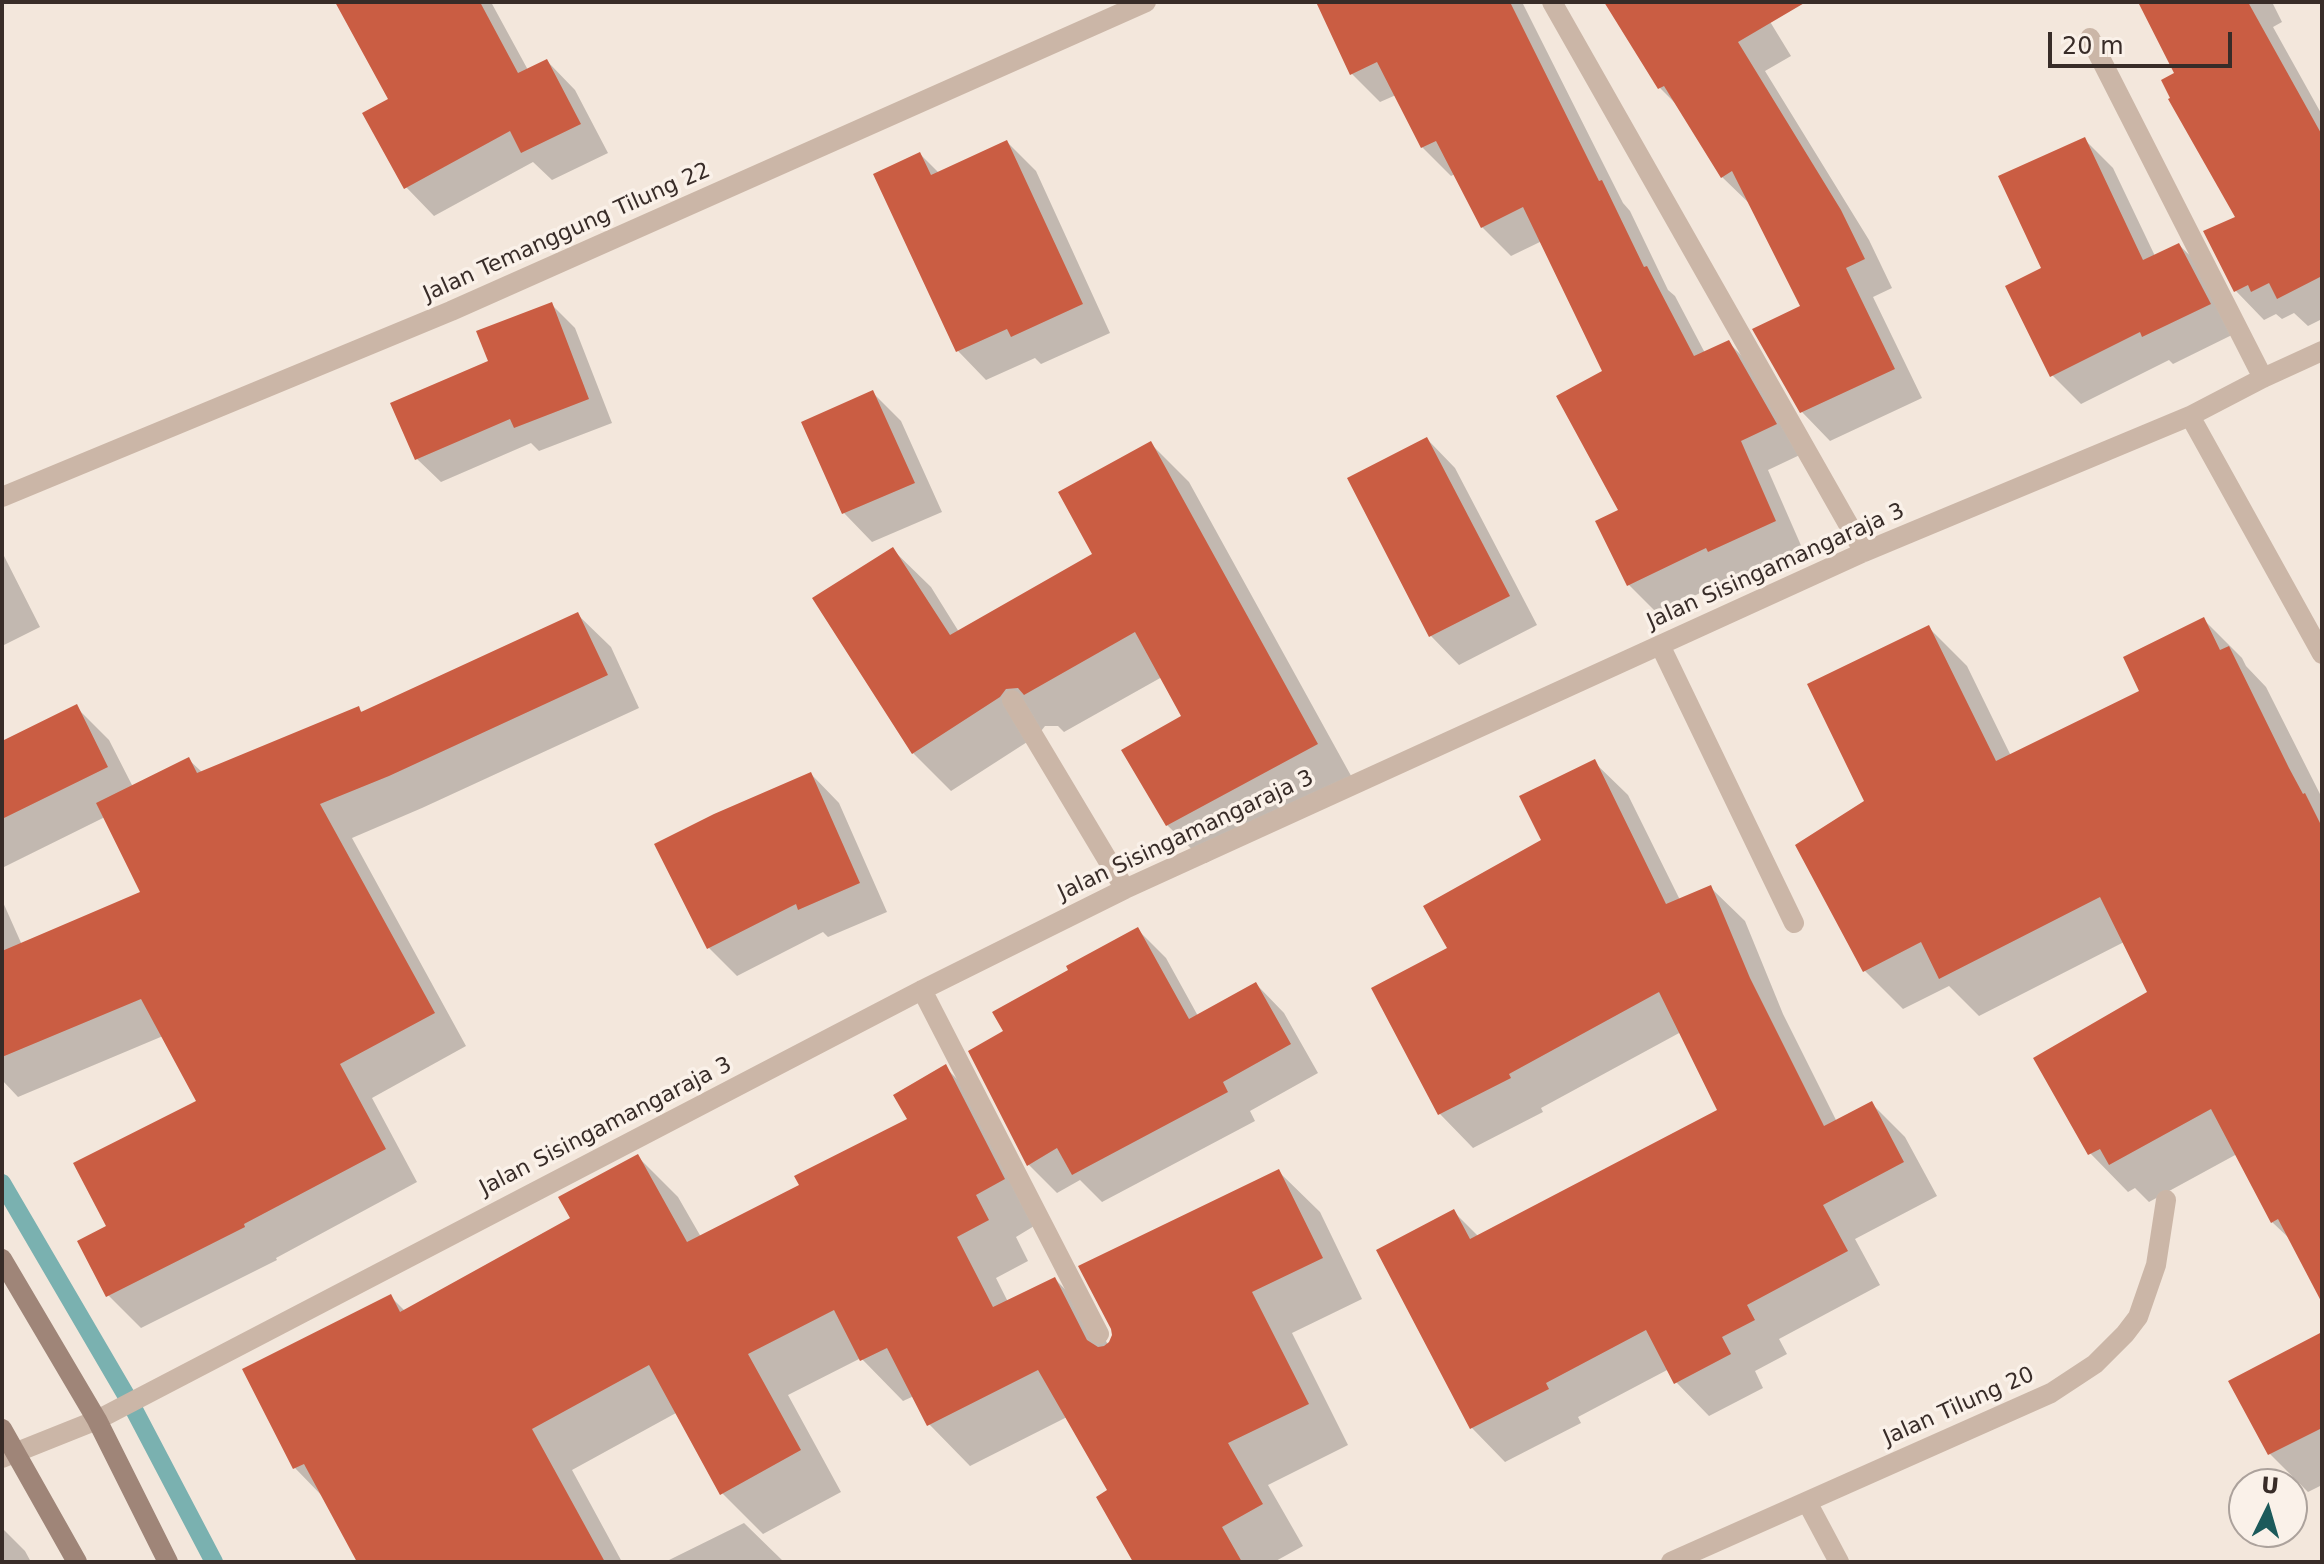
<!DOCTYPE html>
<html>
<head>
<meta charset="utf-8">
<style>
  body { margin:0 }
  #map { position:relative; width:2324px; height:1564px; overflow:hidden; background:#f3e7dc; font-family:"DejaVu Sans",sans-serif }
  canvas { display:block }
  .frame { position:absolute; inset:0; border:4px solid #382c28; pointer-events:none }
  .north { position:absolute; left:2228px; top:1468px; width:80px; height:80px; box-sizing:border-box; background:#faf1e9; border:2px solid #aca29c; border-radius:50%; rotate:5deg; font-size:22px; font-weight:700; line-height:32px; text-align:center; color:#382c28 }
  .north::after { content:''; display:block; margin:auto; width:28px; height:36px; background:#1c5a5b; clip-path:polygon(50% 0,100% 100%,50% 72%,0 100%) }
  .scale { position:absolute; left:2048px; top:32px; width:184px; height:36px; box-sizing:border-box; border:4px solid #382c28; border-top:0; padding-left:10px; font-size:24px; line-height:28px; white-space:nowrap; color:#382c28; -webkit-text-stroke:6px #faf1e9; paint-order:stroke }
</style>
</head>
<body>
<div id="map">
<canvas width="2324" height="1564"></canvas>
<div class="frame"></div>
<div class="north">U</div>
<div class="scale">20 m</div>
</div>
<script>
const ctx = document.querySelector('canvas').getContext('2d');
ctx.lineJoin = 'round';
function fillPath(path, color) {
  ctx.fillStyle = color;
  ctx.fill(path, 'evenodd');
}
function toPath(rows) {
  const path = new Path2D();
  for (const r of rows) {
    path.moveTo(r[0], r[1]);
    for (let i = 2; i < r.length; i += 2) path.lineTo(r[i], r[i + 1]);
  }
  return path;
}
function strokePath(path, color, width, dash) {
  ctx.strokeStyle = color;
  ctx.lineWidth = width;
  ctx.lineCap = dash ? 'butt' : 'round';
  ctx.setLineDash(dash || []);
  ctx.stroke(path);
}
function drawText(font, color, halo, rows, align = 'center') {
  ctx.font = font + ' "DejaVu Sans",sans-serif';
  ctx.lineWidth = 7;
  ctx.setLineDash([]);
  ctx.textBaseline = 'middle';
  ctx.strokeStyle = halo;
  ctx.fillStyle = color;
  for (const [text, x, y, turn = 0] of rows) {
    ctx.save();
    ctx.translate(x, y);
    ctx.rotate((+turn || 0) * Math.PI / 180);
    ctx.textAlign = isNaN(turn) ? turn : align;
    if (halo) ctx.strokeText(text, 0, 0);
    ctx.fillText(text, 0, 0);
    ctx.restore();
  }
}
fillPath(toPath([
  [348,2,491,2,528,70,547,61,575,90,608,153,552,180,533,162,434,216,406,187,391,100],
  [1319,2,1522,2,1623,203,1630,211,1668,290,1675,296,1705,353,1728,342,1757,371,1804,453,1768,470,1803,550,1738,580,1734,576,1658,614,1629,585,1598,522,1621,511,1605,372,1542,241,1511,256,1482,227,1455,174,1451,176,1422,147,1396,95,1380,102,1352,74],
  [1655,2,1758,2,1791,56,1765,71,1869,240,1892,288,1873,297,1922,398,1830,441,1802,412,1803,307,1752,206,1722,177,1681,109,1660,88,1620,23],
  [2140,2,2272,2,2282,22,2273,27,2322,115,2322,319,2308,326,2294,313,2282,319,2276,314,2264,320,2236,291,2238,218,2177,74],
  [2084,139,2113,168,2155,256,2179,245,2208,273,2238,332,2173,364,2169,360,2081,404,2052,375,2043,269],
  [1007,142,1036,171,1110,333,1041,364,1035,358,986,380,958,351,875,175,920,154,939,173],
  [551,304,575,328,612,423,539,451,531,443,441,482,417,459,490,362],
  [873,393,901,421,942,512,872,542,844,513],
  [1427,439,1455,468,1537,625,1459,665,1431,636,1349,479],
  [1151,444,1189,482,1355,783,1206,863,1167,825,1184,716,1162,677,1064,732,1058,726,1045,726,1038,735,951,791,913,753,892,549,931,587,959,632,1095,555],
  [2,552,40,627,2,646],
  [578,615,611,647,639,708,422,808,352,838,466,1046,372,1098,417,1182,276,1258,277,1260,141,1328,108,1295,109,1227,199,1102,163,1036,18,1097,2,1080,2,900,22,945,143,893,105,817,2,868,2,744,76,707,109,740,133,787,189,760,203,773,358,708,363,713],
  [2204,620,2242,658,2246,666,2266,687,2322,798,2322,1298,2291,1240,2272,1222,2237,1154,2149,1202,2135,1188,2128,1192,2090,1153,2150,993,2124,942,1979,1016,1949,986,1903,1009,1865,971,1798,846,1867,802,1928,627,1967,666,2011,756,2142,692],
  [1594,762,1628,795,1680,900,1711,888,1745,921,1783,1014,1837,1122,1871,1103,1905,1137,1937,1196,1855,1239,1880,1285,1779,1339,1787,1354,1755,1371,1763,1388,1709,1416,1676,1382,1669,1369,1578,1417,1581,1423,1505,1462,1472,1428,1453,1211,1479,1237,1719,1110,1681,1032,1541,1108,1543,1112,1473,1148,1440,1114,1450,949,1544,841],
  [811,774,839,803,887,912,828,937,823,932,737,976,709,948],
  [1138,930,1166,958,1198,1016,1256,984,1284,1013,1318,1073,1250,1111,1255,1121,1102,1202,1080,1180,1057,1193,1029,1165,1005,1032],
  [945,1067,986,1108,1044,1220,1016,1237,1028,1261,996,1278,1008,1302,1055,1279,1096,1321,1108,1345,1278,1171,1320,1212,1362,1299,1292,1333,1348,1445,1268,1485,1303,1546,1274,1562,1135,1562,1109,1491,1067,1417,970,1466,929,1424,914,1396,903,1401,861,1358,788,1395,841,1492,763,1534,722,1493,676,1413,572,1470,622,1562,359,1562,325,1499,295,1468,390,1296,405,1311,572,1219,637,1156,678,1197,701,1237,802,1186,910,1120],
  [2322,1334,2322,1485,2308,1492,2270,1454],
  [744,1523,784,1562,665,1562],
  [2,1528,25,1551,31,1562,2,1562]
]), '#0003');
strokePath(toPath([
  [2,1183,130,1402,214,1562]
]), '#7ab1b0', 18);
fillPath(toPath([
  [335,2,480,2,518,73,547,59,581,124,521,153,510,131,404,189,362,113,388,99],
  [1316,2,1510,2,1599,181,1602,180,1644,267,1647,266,1694,356,1729,340,1777,424,1741,441,1776,521,1708,552,1706,548,1627,586,1595,521,1618,510,1556,396,1602,371,1523,207,1481,228,1436,141,1421,148,1377,62,1350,75],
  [1604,2,1806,2,1738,42,1841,210,1865,259,1846,268,1895,369,1800,413,1752,329,1800,306,1732,171,1721,178,1664,86,1658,89],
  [2138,2,2248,2,2322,135,2322,276,2277,299,2269,283,2251,292,2248,285,2234,292,2203,231,2235,217,2168,99,2170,98,2161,80,2174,73],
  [2085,137,2143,260,2179,243,2211,304,2142,337,2140,332,2050,377,2005,286,2041,268,1998,176],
  [1007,140,1083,304,1011,337,1007,329,956,352,873,174,920,152,931,175],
  [552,302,589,399,514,428,510,419,415,460,390,403,488,361,476,331],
  [873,390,915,483,842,514,801,422],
  [1427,437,1510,596,1429,637,1347,478],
  [1151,441,1318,744,1166,826,1121,750,1181,716,1135,632,1024,695,1018,688,1006,689,1000,697,912,754,812,598,893,547,950,635,1092,554,1058,492],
  [578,612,608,675,389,776,320,804,435,1013,340,1064,386,1149,244,1224,245,1227,106,1297,77,1241,106,1226,73,1163,196,1101,141,999,2,1057,2,951,140,892,96,803,189,757,197,773,359,706,361,712],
  [2204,617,2220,650,2229,646,2289,768,2303,794,2305,793,2322,827,2322,1303,2278,1219,2271,1223,2211,1109,2109,1165,2100,1149,2088,1155,2033,1058,2147,992,2100,897,1939,979,1921,942,1863,972,1795,845,1864,801,1807,684,1929,625,1996,761,2139,691,2123,657],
  [77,704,108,767,2,819,2,741],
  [1595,759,1666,904,1711,885,1750,978,1824,1126,1872,1101,1904,1162,1823,1205,1848,1251,1747,1305,1755,1320,1722,1337,1731,1354,1674,1384,1646,1330,1546,1383,1549,1389,1470,1429,1376,1250,1454,1209,1470,1239,1717,1110,1659,992,1509,1074,1511,1078,1438,1115,1371,988,1447,948,1423,906,1541,840,1519,796],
  [811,772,860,883,798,910,796,904,707,949,654,844,714,814],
  [1138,927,1189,1019,1256,982,1291,1044,1223,1082,1228,1092,1072,1175,1057,1148,1027,1166,968,1051,1003,1031,992,1012,1068,970,1066,966],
  [946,1064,1005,1179,976,1195,989,1220,957,1237,993,1307,1055,1277,1087,1340,1098,1347,1104,1346,1109,1342,1112,1335,1111,1329,1078,1266,1279,1169,1323,1258,1252,1292,1309,1404,1228,1443,1263,1504,1222,1527,1242,1562,1133,1562,1096,1497,1107,1490,1038,1370,927,1426,887,1348,860,1361,834,1310,748,1354,801,1450,720,1495,649,1365,532,1429,605,1562,357,1562,304,1464,293,1469,242,1369,391,1294,400,1312,570,1218,558,1197,638,1154,687,1242,799,1185,794,1176,907,1119,893,1095],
  [2322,1332,2322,1428,2268,1455,2228,1381]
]), '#ca5d43');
strokePath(toPath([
  [1552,2,1864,552],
  [2090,38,2263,378],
  [2190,416,2322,654],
  [2,497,451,311,1146,2],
  [1660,645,1794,923],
  [1012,700,1125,889],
  [922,990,1099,1334],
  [2,1458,97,1420,922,990,1125,889,1864,552,2190,416,2263,378,2322,351],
  [1807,1502,1839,1562],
  [1671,1562,2051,1393,2095,1364,2125,1334,2138,1317,2156,1265,2166,1200]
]), '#cbb6a7', 20);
strokePath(toPath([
  [2,1259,97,1420,168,1562],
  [2,1429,77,1562]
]), '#9f8578', 20);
drawText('22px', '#382c28', '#faf1e9', [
  ["Jalan Temanggung Tilung 22",567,233,-24],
  ["Jalan Sisingamangaraja 3",1776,567,-24],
  ["Jalan Sisingamangaraja 3",1186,836,-25],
  ["Jalan Sisingamangaraja 3",606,1127,-27],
  ["Jalan Tilung 20",1959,1407,-24]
]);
</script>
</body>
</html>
